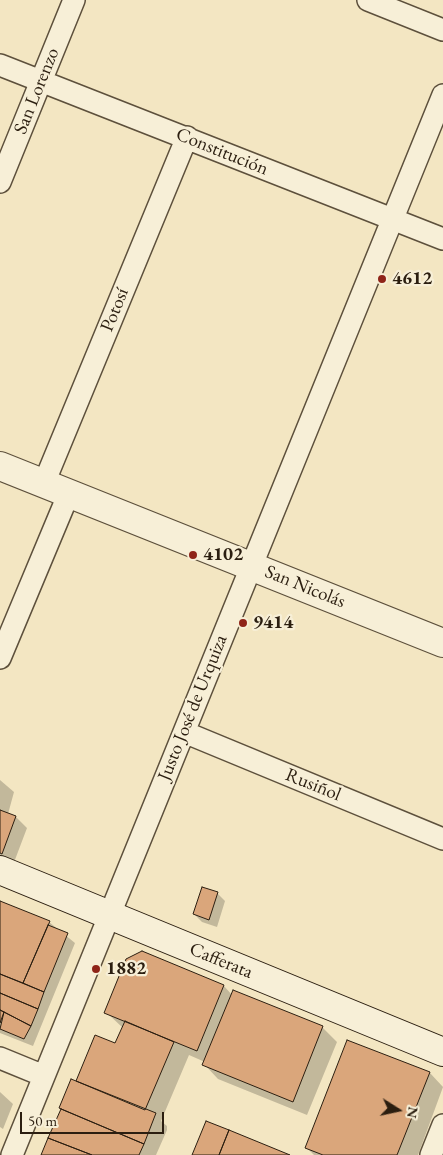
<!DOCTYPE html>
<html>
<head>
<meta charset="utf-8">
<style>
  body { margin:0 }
  #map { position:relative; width:443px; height:1155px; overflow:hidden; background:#f3e6c2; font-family:"EB Garamond",serif }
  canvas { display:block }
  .north { position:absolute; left:373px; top:1085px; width:50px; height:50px; -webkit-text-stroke:4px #f7efd7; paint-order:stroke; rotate:100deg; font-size:14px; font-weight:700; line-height:20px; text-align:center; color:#2b1e10 }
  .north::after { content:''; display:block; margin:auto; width:18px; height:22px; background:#2b1e10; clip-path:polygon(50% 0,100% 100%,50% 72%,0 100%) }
  .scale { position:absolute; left:20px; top:1112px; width:144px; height:22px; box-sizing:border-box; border:2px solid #2b1e10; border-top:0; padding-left:6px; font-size:15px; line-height:18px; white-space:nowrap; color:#2b1e10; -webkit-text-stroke:4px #f7efd7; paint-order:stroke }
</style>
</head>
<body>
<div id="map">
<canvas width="443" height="1155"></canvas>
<div class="north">N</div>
<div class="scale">50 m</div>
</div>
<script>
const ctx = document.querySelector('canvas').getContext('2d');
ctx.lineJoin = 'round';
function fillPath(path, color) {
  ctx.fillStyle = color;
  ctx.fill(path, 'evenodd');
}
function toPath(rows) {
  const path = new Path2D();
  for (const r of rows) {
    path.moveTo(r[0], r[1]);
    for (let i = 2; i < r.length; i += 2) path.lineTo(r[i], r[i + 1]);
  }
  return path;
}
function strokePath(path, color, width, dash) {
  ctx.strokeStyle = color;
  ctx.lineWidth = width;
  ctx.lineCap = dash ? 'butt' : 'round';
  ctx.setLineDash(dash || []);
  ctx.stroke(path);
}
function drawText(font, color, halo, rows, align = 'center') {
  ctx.font = font + ' "EB Garamond",serif';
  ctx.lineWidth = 4.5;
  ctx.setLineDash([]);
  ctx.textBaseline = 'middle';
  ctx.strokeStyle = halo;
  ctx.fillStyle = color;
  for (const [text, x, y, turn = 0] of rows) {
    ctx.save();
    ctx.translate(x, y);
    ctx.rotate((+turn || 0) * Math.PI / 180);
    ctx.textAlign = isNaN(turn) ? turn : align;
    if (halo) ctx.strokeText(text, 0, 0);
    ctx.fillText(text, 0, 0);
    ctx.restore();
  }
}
fillPath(toPath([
  [0,780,14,792,8,814,16,817,27,828,13,865,0,860],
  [217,893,225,901,217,927,202,922,194,914],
  [0,903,49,922,75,943,33,1046,0,1033],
  [142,953,224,986,232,995,322,1027,337,1042,307,1115,218,1079,204,1064,205,1062,189,1055,161,1121,167,1126,167,1130,156,1155,42,1155,62,1110,60,1107,76,1083,116,1045,123,1028,106,1012],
  [348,1041,430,1073,443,1087,418,1155,314,1155,306,1147],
  [0,1092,13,1104,3,1129,0,1127]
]), '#0003');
const building = toPath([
  [0,810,16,816,2,854,0,853,0,810],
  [202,887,218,892,209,920,193,914,202,887],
  [0,901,50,921,23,983,0,974,0,901],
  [48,925,68,933,44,992,23,983,48,925],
  [142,951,224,985,197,1051,104,1013,126,959,142,951],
  [0,974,44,992,38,1009,0,993,0,974],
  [233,990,323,1026,293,1102,202,1065,233,990],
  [0,993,38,1009,31,1026,0,1010,0,993],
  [0,1010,4,1012,0,1023,0,1010],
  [4,1012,31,1026,24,1039,0,1029,4,1012],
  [125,1021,174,1042,145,1110,76,1081,95,1035,115,1043,125,1021],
  [347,1040,430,1072,397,1155,323,1155,305,1148,347,1040],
  [71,1079,156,1113,144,1144,59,1108,71,1079],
  [61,1109,144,1144,139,1155,92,1155,48,1138,61,1109],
  [206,1121,229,1130,219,1155,192,1155,206,1121],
  [229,1130,290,1155,219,1155,229,1130],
  [48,1138,92,1155,41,1155,48,1138]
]);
fillPath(building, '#daa67b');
strokePath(building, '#2b1e10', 1);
const minor = toPath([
  [368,0,443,30],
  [0,65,443,239],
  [0,182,74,0],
  [44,483,187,137],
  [0,658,69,493],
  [184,732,443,839],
  [0,1058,44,1076],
  [12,1155,443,95],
  [431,1155,443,1125]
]);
const tertiary = toPath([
  [0,466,443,643]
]);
const secondary = toPath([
  [0,870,443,1052]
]);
strokePath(minor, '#5d503c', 24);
strokePath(tertiary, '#5d503c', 30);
strokePath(secondary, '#2b1e10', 30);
strokePath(minor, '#f7efd7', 21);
strokePath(tertiary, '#f7efd7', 28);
strokePath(secondary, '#f7efd7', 28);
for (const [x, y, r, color] of [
  [382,279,5,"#8f2418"],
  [193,555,5,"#8f2418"],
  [243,623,5,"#8f2418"],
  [96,969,5,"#8f2418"]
]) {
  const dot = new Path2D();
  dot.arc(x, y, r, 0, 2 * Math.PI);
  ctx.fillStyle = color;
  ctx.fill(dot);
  strokePath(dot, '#f7efd7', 2);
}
drawText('19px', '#2b1e10', '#f7efd7', [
  ["San Lorenzo",37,91,-68],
  ["Constitución",222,152,22],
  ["Potosí",115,310,-68],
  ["San Nicolás",305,587,22],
  ["Justo José de Urquiza",193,708,-68],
  ["Rusiñol",313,785,22],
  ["Cafferata",221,961,22]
]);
drawText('bold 19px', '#2b1e10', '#f7efd7', [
  ["4612",392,279],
  ["4102",203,555],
  ["9414",253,623],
  ["1882",106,969]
], 'left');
</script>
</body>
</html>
